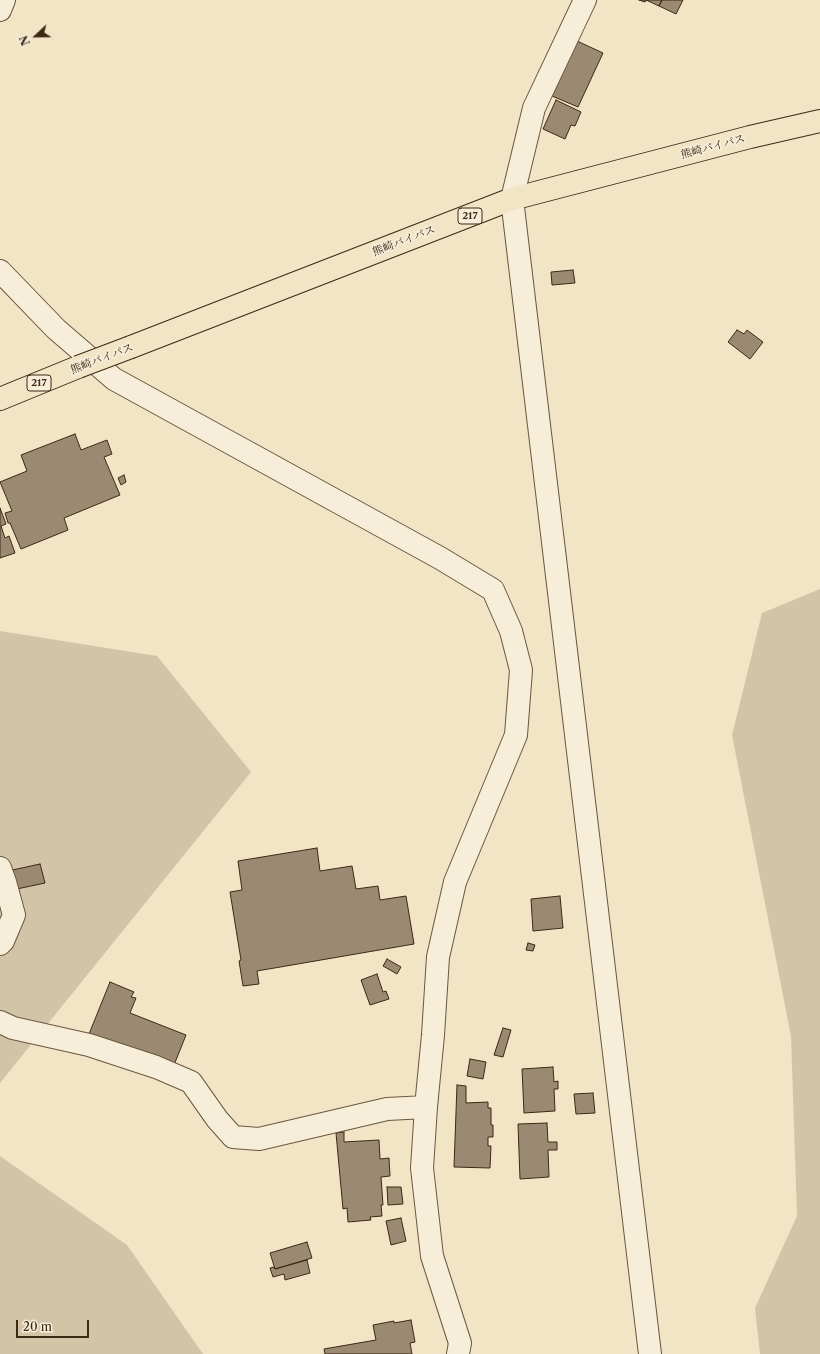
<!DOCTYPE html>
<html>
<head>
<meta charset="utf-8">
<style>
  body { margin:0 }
  #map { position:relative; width:820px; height:1354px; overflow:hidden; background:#f1e5c5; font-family:"Libre Caslon Text",serif }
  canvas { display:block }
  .north { position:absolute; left:16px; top:16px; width:40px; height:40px; -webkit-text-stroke:3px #f6eed9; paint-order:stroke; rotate:248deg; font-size:11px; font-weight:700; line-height:16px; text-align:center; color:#3d2715 }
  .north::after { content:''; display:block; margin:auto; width:14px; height:18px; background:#3d2715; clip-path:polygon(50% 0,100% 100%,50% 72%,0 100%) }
  .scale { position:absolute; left:16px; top:1320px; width:73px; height:18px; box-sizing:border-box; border:2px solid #3d2715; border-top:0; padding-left:5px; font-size:12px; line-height:14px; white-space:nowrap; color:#3d2715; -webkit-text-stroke:3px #f6eed9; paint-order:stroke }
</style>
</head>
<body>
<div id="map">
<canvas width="820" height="1354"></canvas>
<div class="north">N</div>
<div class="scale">20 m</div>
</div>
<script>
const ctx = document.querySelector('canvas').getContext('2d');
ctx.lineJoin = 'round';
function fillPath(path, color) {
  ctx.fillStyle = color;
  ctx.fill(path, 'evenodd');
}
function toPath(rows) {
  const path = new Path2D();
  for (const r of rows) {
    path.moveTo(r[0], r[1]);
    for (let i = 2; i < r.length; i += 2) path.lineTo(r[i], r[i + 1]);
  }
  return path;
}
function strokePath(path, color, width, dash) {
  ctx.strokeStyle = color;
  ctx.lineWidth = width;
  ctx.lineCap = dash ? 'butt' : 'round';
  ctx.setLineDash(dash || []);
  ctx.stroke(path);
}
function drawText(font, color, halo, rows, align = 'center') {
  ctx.font = font + ' "Libre Caslon Text","Noto Serif JP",serif';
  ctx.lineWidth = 3.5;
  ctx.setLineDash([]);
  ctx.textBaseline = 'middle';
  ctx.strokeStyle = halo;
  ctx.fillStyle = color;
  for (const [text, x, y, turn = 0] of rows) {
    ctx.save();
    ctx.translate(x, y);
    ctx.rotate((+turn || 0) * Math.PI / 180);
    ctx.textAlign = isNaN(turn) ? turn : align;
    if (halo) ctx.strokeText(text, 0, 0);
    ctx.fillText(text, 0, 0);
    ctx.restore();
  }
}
fillPath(toPath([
  [820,589,820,1354,760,1354,755,1308,797,1216,791,1036,732,735,762,613],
  [0,631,157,656,251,772,0,1083],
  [0,1156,127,1245,203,1354,0,1354]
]), '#d2c5a7');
const building = toPath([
  [639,0,662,0,659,6,646,0,645,2,639,0],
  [662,0,683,0,676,14,659,6,662,0],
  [577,41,603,53,578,107,552,96,577,41],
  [556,100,581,112,575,126,571,125,565,139,543,129,556,100],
  [573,270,575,283,552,285,551,272,573,270],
  [737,330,744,334,747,330,763,342,750,359,728,342,737,330],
  [75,434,81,450,107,440,112,454,104,457,120,495,64,518,68,530,21,549,10,523,8,523,5,513,12,511,0,482,27,471,21,455,75,434],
  [124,475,126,482,121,485,118,478,124,475],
  [0,508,6,524,1,526,5,538,9,536,15,553,0,558,0,508],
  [317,848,320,871,352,866,356,889,378,886,380,900,406,896,414,944,257,971,259,984,243,986,239,961,241,960,230,892,242,890,238,861,317,848],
  [40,864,45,883,12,890,8,871,40,864],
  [560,896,563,928,533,931,531,899,560,896],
  [528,943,535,945,533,951,526,950,528,943],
  [387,959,401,967,397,974,383,966,387,959],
  [377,974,383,992,386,991,389,999,370,1005,361,980,377,974],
  [110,982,134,992,131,997,136,998,130,1013,186,1035,168,1080,87,1039,110,982],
  [503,1028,511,1030,503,1057,494,1055,503,1028],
  [470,1059,486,1062,483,1079,467,1076,470,1059],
  [553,1067,554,1082,558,1081,558,1089,554,1089,555,1111,524,1113,522,1069,553,1067],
  [457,1085,466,1086,466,1103,488,1102,488,1108,491,1108,491,1125,493,1125,493,1137,488,1137,488,1146,491,1146,490,1168,454,1167,457,1085],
  [593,1093,595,1113,576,1114,574,1094,593,1093],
  [547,1123,548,1142,557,1142,557,1150,548,1150,549,1177,520,1179,518,1124,547,1123],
  [344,1132,344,1142,379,1140,380,1159,389,1158,390,1176,381,1177,383,1205,381,1205,382,1216,370,1217,371,1220,348,1222,347,1208,343,1209,336,1133,344,1132],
  [387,1187,401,1187,403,1204,388,1205,387,1187],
  [401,1218,406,1241,391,1245,386,1221,401,1218],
  [307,1242,312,1258,275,1269,270,1253,307,1242],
  [307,1260,310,1273,285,1280,284,1274,273,1277,270,1268,274,1267,275,1269,307,1260],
  [411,1320,415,1342,410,1343,412,1354,325,1354,324,1349,376,1340,373,1325,394,1321,394,1323,411,1320]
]);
fillPath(building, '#9b8a71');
strokePath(building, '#3d2715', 1);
const minor = toPath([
  [585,0,534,108,512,199,650,1354],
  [0,10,4,0],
  [0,271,56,329,114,379,440,558,493,590,511,631,521,670,516,735,455,882,438,957,433,1035,426,1107,422,1168,432,1256,460,1343,458,1354],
  [0,868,5,882,14,915,3,941,0,944],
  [0,1022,13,1028,89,1045,156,1067,191,1082,217,1119,233,1137,259,1139,387,1109,426,1107]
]);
const highway = toPath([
  [131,347,512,199,750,137,820,121],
  [0,399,78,367]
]);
strokePath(minor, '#6a5641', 24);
strokePath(highway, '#3d2715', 24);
strokePath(minor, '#f6eed9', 22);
strokePath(highway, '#f1e5c5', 22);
const highwayBridge = toPath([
  [78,367,131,347]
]);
strokePath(highwayBridge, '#3d2715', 24, []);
strokePath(highwayBridge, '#f1e5c5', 22);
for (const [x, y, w] of [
  [470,216,24],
  [39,383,24]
]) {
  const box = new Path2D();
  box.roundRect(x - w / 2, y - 8, w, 16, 3);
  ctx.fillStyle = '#f6eed9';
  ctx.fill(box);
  strokePath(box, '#3d2715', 1);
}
drawText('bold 10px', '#3d2715', null, [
  ["217",470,216],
  ["217",39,383]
]);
drawText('11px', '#3d2715', '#f6eed9', [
  ["熊崎バイパス",713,147,-15],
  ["熊崎バイパス",404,241,-21],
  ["熊崎バイパス",102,359,-21]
]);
</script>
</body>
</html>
